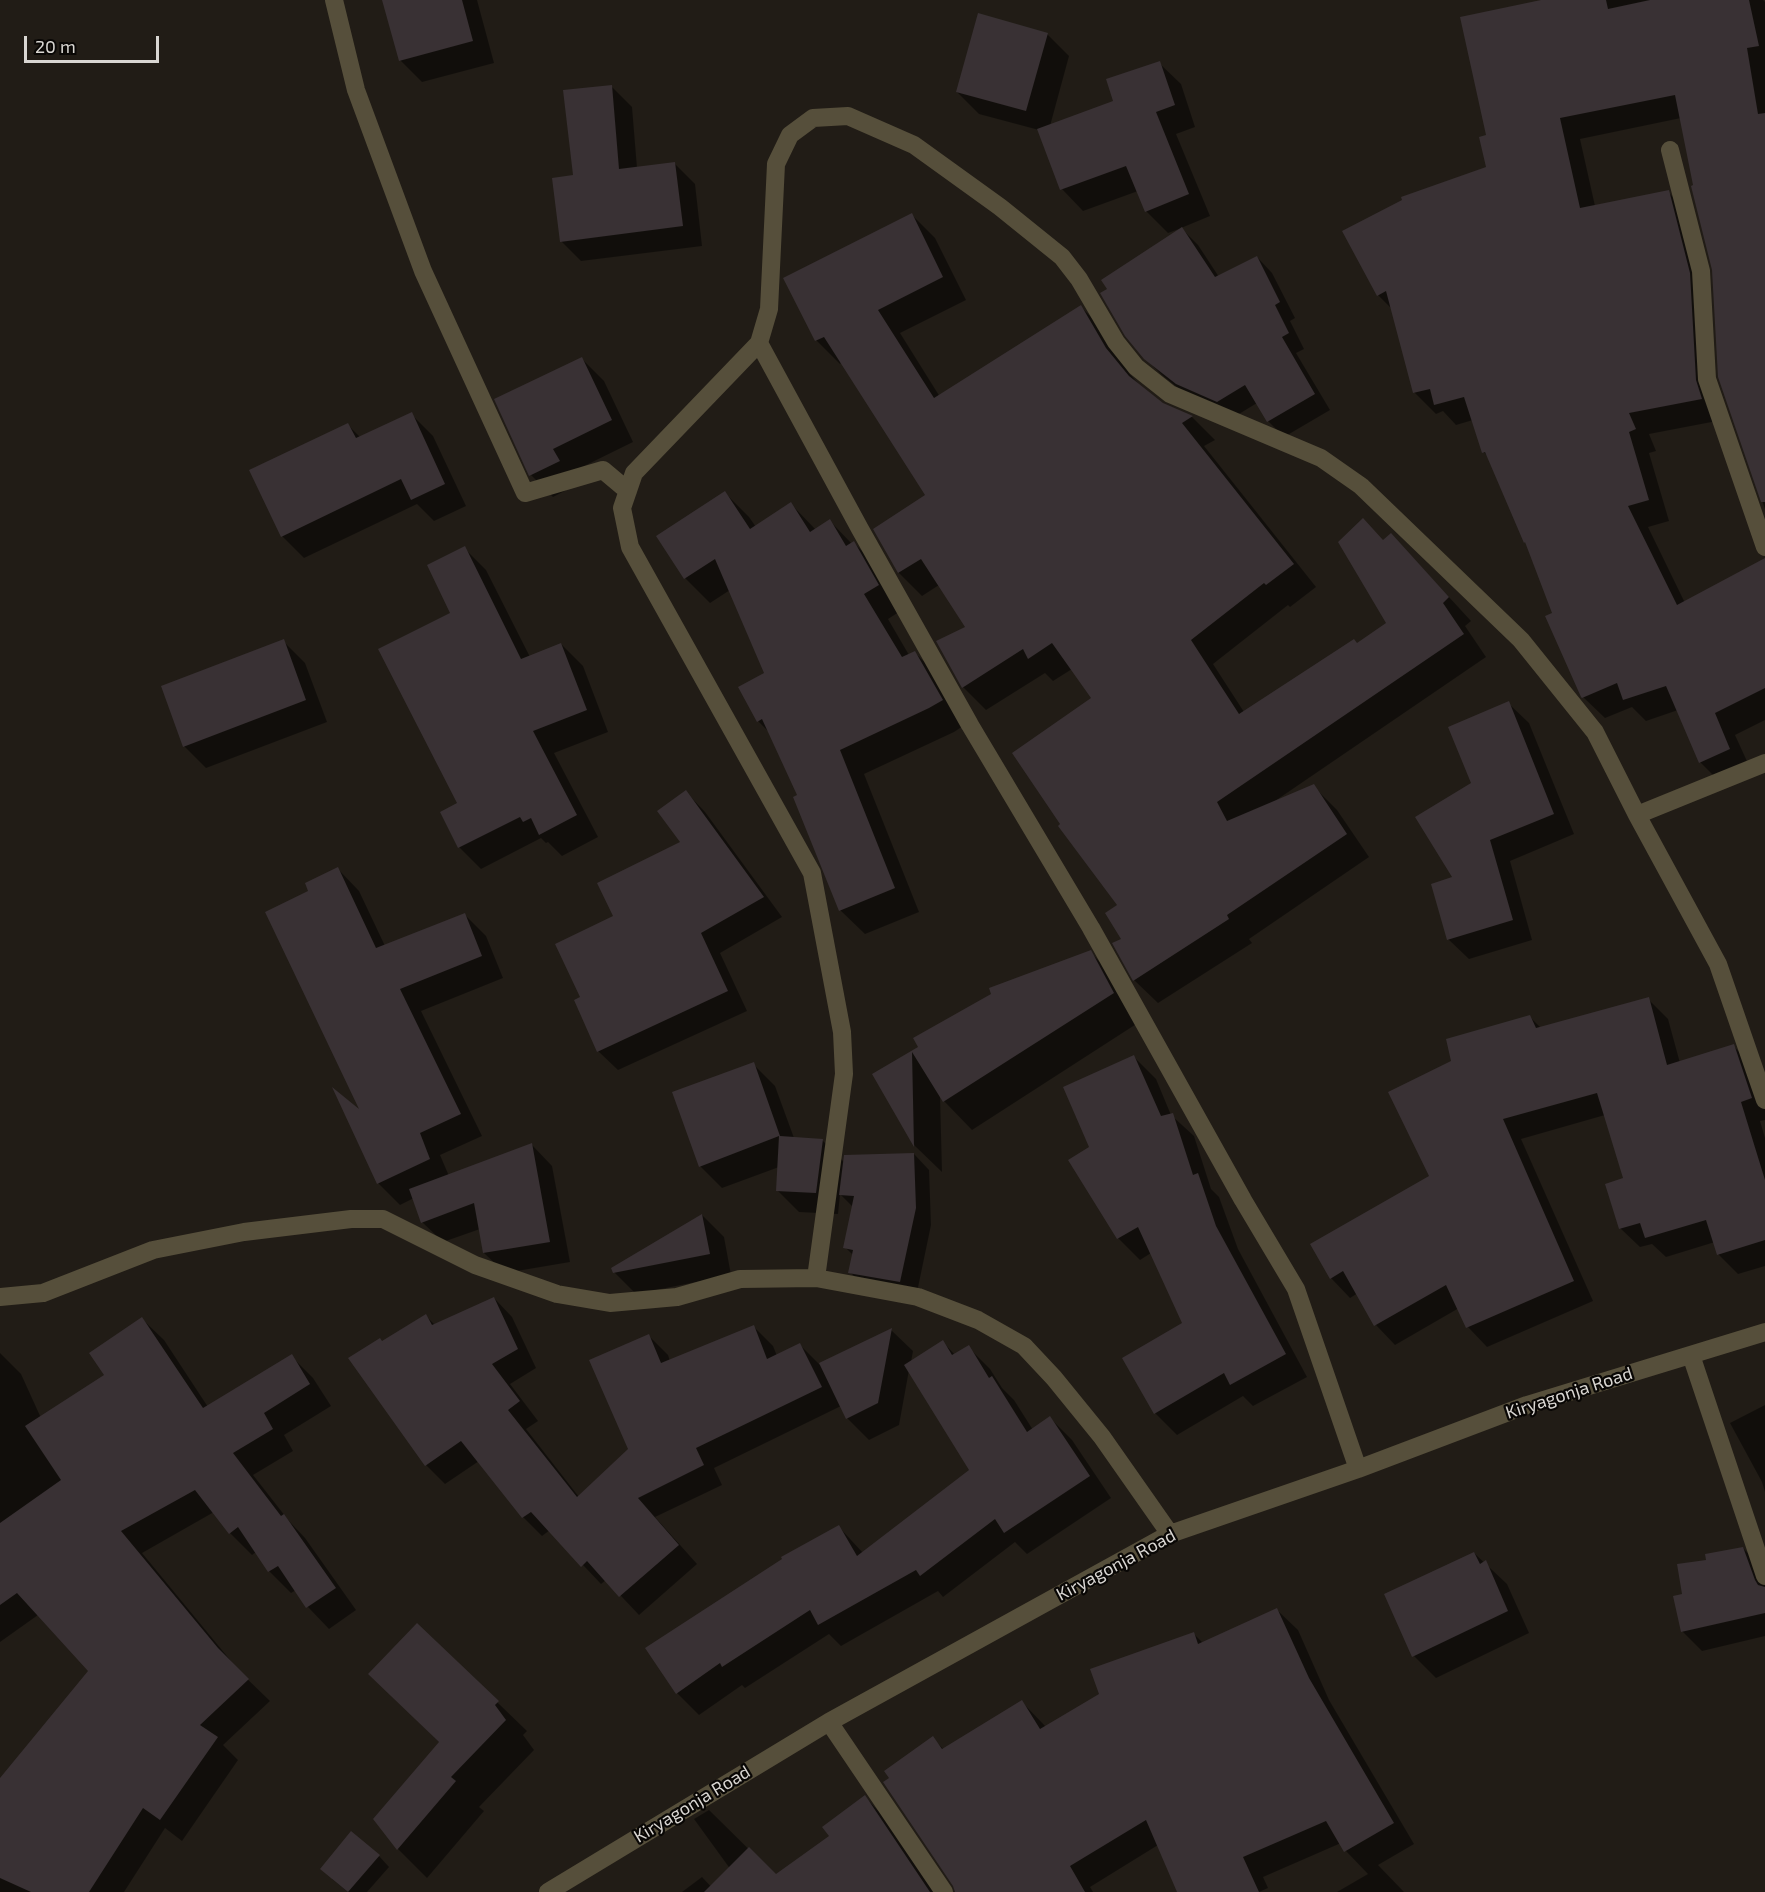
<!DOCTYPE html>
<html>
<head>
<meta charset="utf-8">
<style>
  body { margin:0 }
  #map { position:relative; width:1765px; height:1892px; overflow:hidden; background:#211c16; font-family:"Exo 2",sans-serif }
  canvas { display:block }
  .scale { position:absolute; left:24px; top:36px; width:135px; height:27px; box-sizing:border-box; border:3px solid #d9d6d2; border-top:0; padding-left:8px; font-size:18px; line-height:21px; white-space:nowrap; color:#d9d6d2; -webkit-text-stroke:4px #090705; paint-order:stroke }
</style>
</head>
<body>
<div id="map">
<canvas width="1765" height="1892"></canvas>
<div class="scale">20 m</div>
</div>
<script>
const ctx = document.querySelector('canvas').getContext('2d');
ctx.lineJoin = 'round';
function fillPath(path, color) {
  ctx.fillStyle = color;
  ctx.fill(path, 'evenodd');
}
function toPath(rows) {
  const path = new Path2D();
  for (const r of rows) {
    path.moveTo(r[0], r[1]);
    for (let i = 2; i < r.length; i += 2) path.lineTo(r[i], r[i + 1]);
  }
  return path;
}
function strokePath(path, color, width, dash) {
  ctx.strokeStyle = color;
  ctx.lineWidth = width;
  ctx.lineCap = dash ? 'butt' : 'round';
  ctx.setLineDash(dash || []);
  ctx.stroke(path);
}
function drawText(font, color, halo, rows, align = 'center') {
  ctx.font = font + ' "Exo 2",sans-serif';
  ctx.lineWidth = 4.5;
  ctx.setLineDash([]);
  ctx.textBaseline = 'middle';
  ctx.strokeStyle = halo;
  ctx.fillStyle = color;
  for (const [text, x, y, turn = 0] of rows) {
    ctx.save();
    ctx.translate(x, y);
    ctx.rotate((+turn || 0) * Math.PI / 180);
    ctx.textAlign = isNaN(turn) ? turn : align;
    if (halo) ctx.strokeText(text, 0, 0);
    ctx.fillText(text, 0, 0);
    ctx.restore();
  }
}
fillPath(toPath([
  [384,0,477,0,494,63,422,82,400,60],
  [1548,0,1763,0,1765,2,1765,509,1720,377,1714,270,1681,118,1580,139,1595,206,1668,192,1689,213,1716,402,1722,420,1649,434,1656,451,1649,453,1669,521,1648,527,1685,603,1765,589,1765,720,1735,735,1751,770,1721,783,1700,762,1678,710,1646,721,1632,707,1605,718,1583,697,1528,545,1489,458,1484,452,1473,420,1456,425,1443,411,1436,414,1414,392,1392,309,1378,295,1488,168,1488,136],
  [1047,34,1069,56,1050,126,1115,102,1159,63,1181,84,1195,127,1176,134,1210,216,1181,228,1198,245,1219,277,1257,257,1272,273,1295,318,1290,321,1304,349,1296,353,1330,410,1284,437,1268,421,1257,403,1234,417,1193,400,1162,375,1145,358,1179,229,1168,233,1146,211,1138,191,1083,211,1062,189,1039,130,979,114,957,92],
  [612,87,632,107,637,168,675,164,695,184,702,246,581,261,561,241,574,176],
  [912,215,935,238,966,300,900,333,940,397,1081,307,1104,330,1129,373,1141,387,1162,404,1192,417,1215,440,1204,446,1316,587,1290,607,1288,605,1213,664,1244,712,1357,645,1388,624,1384,542,1414,559,1471,621,1465,626,1486,657,1275,801,1313,786,1337,810,1369,857,1249,939,1252,943,1158,1003,1134,980,1124,940,1093,698,1072,669,1053,681,1045,673,986,710,963,687,967,628,939,585,922,596,899,573,875,529,927,496,842,362,840,364,816,340,785,279],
  [582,359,604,381,633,442,574,471,580,483,553,497,531,475],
  [411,414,433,436,466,506,434,521,417,504,304,558,282,536,348,425,361,438],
  [725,493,749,517,756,527,791,504,816,530,830,521,852,544,854,543,878,567,902,610,888,619,909,655,915,653,940,677,966,724,954,732,864,774,919,912,865,934,840,910,799,796,771,734,758,721,766,674,730,590,710,603,686,579,658,536],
  [464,548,486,570,530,657,561,644,583,666,608,732,554,753,598,837,562,856,548,842,546,843,541,838,481,869,459,847,452,613],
  [283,641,305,663,327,722,206,768,184,746],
  [1508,703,1529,723,1574,834,1510,861,1532,940,1469,959,1448,939,1455,878,1473,784],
  [686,792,705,812,782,917,720,953,747,1011,618,1070,598,1051,582,998,615,917,682,843],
  [338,869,359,891,385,946,464,914,486,936,503,978,421,1011,482,1136,440,1155,449,1176,532,1145,552,1166,570,1262,505,1273,484,1253,480,1229,443,1242,422,1222,414,1198,400,1205,378,1183,310,892],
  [1090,952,1119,981,1141,1021,972,1130,944,1101,940,1095,942,1172,915,1146,874,1074],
  [1648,999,1668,1019,1680,1063,1733,1046,1753,1065,1765,1101,1765,1120,1760,1121,1765,1138,1765,1266,1738,1274,1718,1254,1715,1242,1666,1257,1652,1244,1640,1247,1620,1228,1625,1179,1605,1115,1521,1139,1593,1301,1487,1347,1468,1327,1459,1308,1395,1345,1376,1325,1358,1293,1350,1298,1331,1278,1431,1177,1453,1062,1530,1017,1541,1028],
  [1134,1057,1156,1079,1171,1115,1194,1136,1211,1189,1219,1197,1238,1249,1307,1377,1253,1406,1243,1396,1177,1435,1155,1413,1184,1323,1151,1253,1140,1260,1118,1238,1091,1147],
  [753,1064,775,1086,794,1138,822,1140,845,1163,914,1154,929,1170,931,1225,916,1297,866,1288,850,1272,854,1256,845,1247,853,1207,840,1194,838,1214,799,1212,777,1190,779,1167,722,1188,700,1166],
  [702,1215,724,1237,731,1275,636,1294,614,1272],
  [494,1298,512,1317,536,1368,510,1384,538,1421,526,1429,579,1497,630,1450,649,1336,668,1355,670,1361,754,1327,773,1346,777,1356,800,1345,820,1365,891,1330,913,1351,911,1362,943,1342,955,1355,968,1347,990,1369,1002,1388,1014,1400,1033,1430,1050,1418,1072,1440,1111,1498,1027,1554,1015,1542,943,1597,938,1591,841,1646,829,1634,745,1688,742,1685,699,1715,677,1693,839,1527,863,1553,971,1471,909,1370,899,1425,869,1440,847,1418,841,1406,714,1468,722,1485,655,1517,697,1564,639,1615,606,1580,601,1584,550,1530,542,1536,523,1517,479,1461,445,1484,426,1465,350,1358,382,1342,425,1315,435,1325],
  [142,1319,164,1340,208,1407,291,1356,313,1378,331,1406,284,1435,293,1451,253,1475,289,1521,305,1538,356,1610,329,1629,308,1607,296,1590,291,1593,269,1571,256,1552,252,1555,230,1533,214,1512,142,1553,240,1672,270,1701,223,1745,238,1760,182,1841,165,1828,124,1892,0,1892,0,1780,90,1671,38,1615,0,1642,0,1353,21,1374,41,1418,106,1376],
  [1765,1405,1765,1492,1762,1482,1730,1423],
  [1743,1548,1762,1568,1765,1575,1765,1636,1702,1651,1682,1631,1708,1561],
  [1474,1553,1507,1584,1529,1633,1436,1678,1414,1656],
  [1277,1610,1298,1630,1329,1700,1414,1844,1378,1865,1404,1892,1337,1892,1368,1874,1346,1851,1341,1843,1263,1877,1268,1888,1259,1892,1178,1892,1158,1845,1090,1887,1093,1892,955,1892,933,1738,944,1750,1022,1702,1046,1727,1101,1695,1194,1634,1203,1643],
  [417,1625,527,1731,523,1735,534,1750,479,1807,484,1811,427,1878,398,1849,375,1819,440,1743,370,1674],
  [865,1797,885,1818,936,1892,747,1892,694,1819,709,1810,776,1876,831,1836],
  [379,1856,389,1867,367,1892,348,1892,332,1879],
  [702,1877,716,1892,682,1892]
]), '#0007');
fillPath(toPath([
  [382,0,462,0,473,41,399,61],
  [1541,0,1606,0,1608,9,1650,0,1749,0,1759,46,1747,48,1758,114,1765,113,1765,502,1761,502,1718,377,1712,270,1691,186,1693,185,1675,95,1560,118,1580,208,1669,190,1690,273,1696,380,1702,399,1629,413,1636,429,1629,432,1649,500,1628,506,1677,605,1765,558,1765,688,1715,713,1730,749,1699,763,1666,686,1623,700,1617,683,1582,698,1581,697,1545,616,1552,613,1525,542,1524,543,1485,452,1482,453,1464,397,1434,405,1430,389,1413,393,1386,291,1377,296,1342,231,1402,200,1401,197,1486,167,1479,137,1486,135,1460,17],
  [978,13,1048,33,1026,111,956,92],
  [1160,61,1175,105,1156,112,1189,194,1145,212,1126,166,1060,190,1037,129,1113,101,1106,79],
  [612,85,619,169,675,162,683,226,560,242,552,178,573,175,563,90],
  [912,213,943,277,878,310,934,398,1081,305,1106,348,1129,376,1163,403,1193,416,1182,423,1294,564,1266,585,1264,583,1191,640,1239,714,1354,639,1357,643,1386,623,1338,542,1363,518,1383,540,1391,533,1449,597,1443,603,1464,634,1217,802,1227,821,1314,784,1347,834,1227,915,1229,919,1133,981,1112,943,1121,939,1105,913,1117,905,1058,826,1060,824,1012,753,1091,698,1052,643,1028,659,1023,649,962,688,936,641,965,627,921,559,898,573,873,529,925,495,824,337,815,341,783,278],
  [1182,227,1215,277,1257,256,1280,302,1275,305,1289,333,1282,337,1315,394,1267,422,1245,385,1217,402,1176,384,1144,359,1125,336,1100,293,1107,289,1101,280],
  [582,357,612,420,553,449,560,461,529,476,494,399],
  [412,412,445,484,411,500,401,479,281,537,249,470,348,423,356,438],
  [725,491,750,529,791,502,810,532,830,519,846,546,854,541,879,585,864,594,902,657,915,651,943,700,929,708,840,750,895,888,839,911,793,797,797,795,762,719,757,722,738,687,764,673,715,559,684,579,656,536],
  [465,546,521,659,561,643,587,710,533,731,577,815,539,835,531,818,523,822,520,817,458,848,440,812,457,803,378,649,450,613,427,565],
  [284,639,306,700,183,747,161,686],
  [1509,701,1554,814,1490,840,1513,920,1447,940,1431,884,1452,877,1415,817,1471,783,1448,727],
  [686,790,764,897,701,933,728,991,597,1052,574,1000,580,997,555,944,613,916,597,883,680,842,657,811],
  [338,867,376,948,465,913,482,956,400,989,461,1114,420,1133,430,1159,377,1184,332,1087,359,1109,265,912,308,891,305,883],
  [1091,950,1114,993,943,1102,912,1052,914,1147,872,1074,918,1047,913,1038,991,994,989,988],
  [1649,997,1667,1065,1734,1044,1752,1098,1741,1102,1765,1180,1765,1240,1717,1255,1706,1220,1645,1238,1640,1223,1619,1229,1605,1184,1623,1178,1597,1093,1503,1119,1574,1281,1466,1328,1446,1285,1374,1326,1343,1271,1330,1279,1310,1244,1429,1176,1388,1092,1451,1061,1446,1039,1530,1015,1536,1028],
  [1134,1055,1161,1116,1173,1113,1193,1175,1198,1173,1216,1226,1286,1354,1230,1385,1224,1373,1154,1414,1122,1358,1182,1323,1138,1227,1117,1239,1068,1160,1089,1147,1063,1087],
  [754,1062,780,1136,823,1139,816,1193,776,1191,779,1136,699,1167,672,1092],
  [532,1143,550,1242,483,1253,474,1203,421,1223,409,1189],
  [914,1153,916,1208,900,1282,848,1273,853,1250,843,1248,854,1196,839,1195,844,1155],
  [702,1214,710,1254,613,1273,611,1268],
  [494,1297,518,1349,492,1364,520,1401,508,1410,577,1497,628,1449,589,1360,649,1334,661,1363,754,1325,767,1359,800,1343,822,1387,696,1448,704,1465,638,1498,679,1545,619,1597,587,1561,581,1567,531,1512,522,1518,461,1441,425,1466,348,1358,380,1338,382,1341,426,1314,432,1325],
  [142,1317,203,1408,292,1354,310,1384,264,1413,273,1429,233,1453,281,1516,284,1514,336,1588,306,1608,278,1566,268,1572,238,1527,229,1534,195,1490,121,1531,218,1648,249,1679,200,1725,218,1737,160,1820,143,1808,89,1892,31,1892,0,1878,0,1778,88,1671,17,1593,0,1605,0,1523,61,1480,25,1426,104,1375,89,1353],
  [892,1328,878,1403,846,1419,819,1363],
  [943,1340,952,1355,969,1345,989,1378,992,1376,1027,1432,1050,1416,1090,1476,1004,1533,995,1519,920,1576,916,1570,818,1625,810,1610,722,1667,720,1663,676,1694,645,1648,782,1559,781,1557,839,1525,857,1556,969,1470,904,1365],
  [1743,1547,1755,1580,1758,1585,1765,1587,1765,1613,1681,1632,1673,1596,1682,1594,1677,1564,1706,1560,1705,1554],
  [1474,1552,1480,1564,1486,1560,1508,1611,1412,1657,1384,1594],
  [1277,1608,1309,1678,1394,1823,1344,1852,1326,1821,1243,1857,1259,1892,1177,1892,1146,1820,1070,1866,1085,1892,955,1892,953,1886,883,1782,889,1778,884,1771,933,1736,942,1749,1022,1700,1040,1729,1099,1694,1090,1669,1194,1632,1198,1644],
  [417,1623,499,1701,495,1705,506,1720,451,1777,456,1781,397,1850,373,1819,439,1742,368,1674],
  [865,1795,930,1892,704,1892,749,1847,776,1874,829,1836,822,1827],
  [351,1831,380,1855,348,1892,320,1869]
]), '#393134');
strokePath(toPath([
  [334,0,356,90,423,271,525,493,603,470,628,491],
  [1670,150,1701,271,1707,379,1765,547],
  [759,343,860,529,970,725,1091,928,1243,1200,1296,1289,1358,1469],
  [1637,815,1765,763],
  [816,1278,844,1074,842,1032,812,873,630,547,622,508,634,473,759,343,769,309,776,164,790,135,813,118,848,116,914,145,1000,207,1062,257,1079,279,1116,342,1136,367,1170,394,1321,458,1361,486,1521,640,1595,732,1637,815,1718,964,1765,1100],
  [0,1297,43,1293,153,1250,244,1232,351,1219,383,1219,475,1265,557,1294,610,1303,677,1297,740,1279,816,1278,918,1297,978,1320,1024,1346,1054,1378,1102,1437,1170,1534],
  [1691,1355,1765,1576],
  [829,1722,944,1892],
  [548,1892,829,1722,1170,1534,1358,1469,1527,1405,1765,1332]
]), '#564f3b', 18);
drawText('18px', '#d9d6d2', '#090705', [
  ["Kiryagonja Road",1569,1393,-18],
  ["Kiryagonja Road",1116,1565,-28],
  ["Kiryagonja Road",692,1804,-31]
]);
</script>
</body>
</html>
